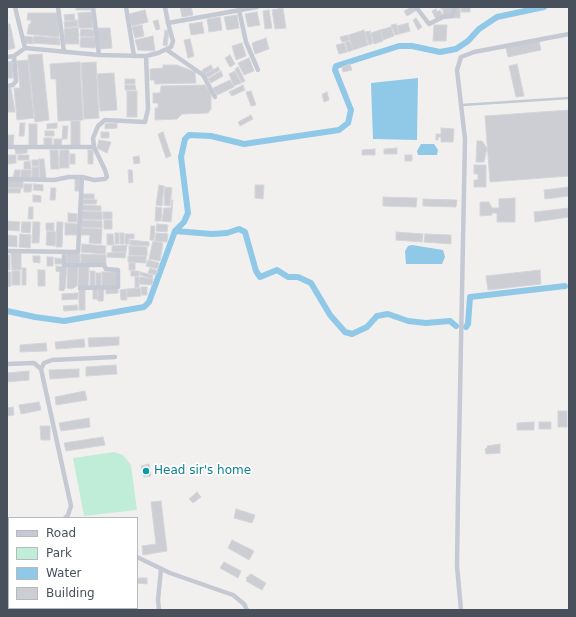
<!DOCTYPE html>
<html>
<head>
<meta charset="utf-8">
<style>
  body { margin:0 }
  #map { position:relative; width:576px; height:617px; overflow:hidden; background:#f2f0ef; font-family:"DejaVu Sans",sans-serif }
  canvas { display:block }
  .frame { position:absolute; inset:0; border:8px solid #48505c; pointer-events:none }
  .legend { position:absolute; left:8px; top:517px; width:130px; height:92px; box-sizing:border-box; background:#fff; border:1px solid #b6b9be; margin:0; padding:5px 7px; list-style:none; font-size:12px; color:#48505c }
  .legend li { display:flex; align-items:center; gap:8px; height:20px }
  .legend b { width:20px; border:1px solid #b6b9be }
</style>
</head>
<body>
<div id="map">
<canvas width="576" height="617"></canvas>
<div class="frame"></div>
<ul class="legend">
<li><b style="height:5px;background:#c4c9d3"></b>Road</li>
<li><b style="height:11px;background:#c0edd8"></b>Park</li>
<li><b style="height:11px;background:#90c8e7"></b>Water</li>
<li><b style="height:11px;background:#cdced4"></b>Building</li>
</ul>
</div>
<script>
const ctx = document.querySelector('canvas').getContext('2d');
ctx.lineJoin = 'round';
function fillPath(path, color) {
  ctx.fillStyle = color;
  ctx.fill(path, 'evenodd');
}
function toPath(rows) {
  const path = new Path2D();
  for (const r of rows) {
    path.moveTo(r[0], r[1]);
    for (let i = 2; i < r.length; i += 2) path.lineTo(r[i], r[i + 1]);
  }
  return path;
}
function strokePath(path, color, width, dash) {
  ctx.strokeStyle = color;
  ctx.lineWidth = width;
  ctx.lineCap = dash ? 'butt' : 'round';
  ctx.setLineDash(dash || []);
  ctx.stroke(path);
}
function drawText(font, color, halo, rows, align = 'center') {
  ctx.font = font + ' "DejaVu Sans",sans-serif';
  ctx.lineWidth = 3.5;
  ctx.setLineDash([]);
  ctx.textBaseline = 'middle';
  ctx.strokeStyle = halo;
  ctx.fillStyle = color;
  for (const [text, x, y, turn = 0] of rows) {
    ctx.save();
    ctx.translate(x, y);
    ctx.rotate((+turn || 0) * Math.PI / 180);
    ctx.textAlign = isNaN(turn) ? turn : align;
    if (halo) ctx.strokeText(text, 0, 0);
    ctx.fillText(text, 0, 0);
    ctx.restore();
  }
}
fillPath(toPath([
  [114,452,123,455,131,465,137,510,84,516,73,458]
]), '#c0edd8');
fillPath(toPath([
  [418,78,417,140,373,139,371,83],
  [421,144,434,144,438,150,437,155,418,155,417,151],
  [412,245,443,250,445,257,442,264,406,264,405,251,408,246]
]), '#90c8e7');
strokePath(toPath([
  [175,231,184,222,188,213,181,157,185,139,189,135,211,136,244,144,339,130,348,123,351,110,335,70,336,66,399,46,412,46,440,52,456,49,468,41,479,29,497,17,544,7],
  [7,311,35,317,64,321,144,307,149,302,175,231,212,234,227,233,239,229,245,232,256,271,260,277,277,270,288,277,298,277,311,283,330,315,345,332,352,334,367,327,377,316,388,314,408,321,426,323,450,321,456,326],
  [466,327,468,324,470,297,565,286]
]), '#90c8e7', 6);
const building = toPath([
  [76,7,91,7,91,10,76,10,76,7],
  [180,7,191,7,193,15,182,17,180,7],
  [411,7,415,7,417,10,407,16,404,11,411,7],
  [441,7,452,7,451,16,443,16,443,9,441,9,441,7],
  [455,7,460,7,460,18,455,18,455,7],
  [461,7,470,7,470,12,461,12,461,7],
  [283,8,286,28,275,29,272,10,283,8],
  [436,9,437,12,440,10,443,16,436,19,432,11,436,9],
  [145,10,148,22,132,26,129,14,145,10],
  [269,10,272,28,265,29,263,11,269,10],
  [92,12,93,28,79,28,78,13,92,12],
  [257,12,260,25,248,27,245,14,257,12],
  [28,13,57,13,59,37,27,34,29,24,31,24,31,20,27,20,28,13],
  [74,14,75,20,65,21,64,15,74,14],
  [237,15,239,28,227,30,224,17,237,15],
  [220,17,222,30,209,32,207,19,220,17],
  [416,18,422,27,418,30,413,20,416,18],
  [77,20,78,26,65,28,64,22,77,20],
  [158,20,160,29,156,30,153,21,158,20],
  [202,22,204,33,191,35,189,24,202,22],
  [408,23,410,31,399,34,397,26,408,23],
  [7,24,10,24,15,48,7,50,7,24],
  [396,24,399,34,395,35,391,25,396,24],
  [142,25,144,36,135,38,132,27,142,25],
  [434,25,447,25,446,41,433,41,434,25],
  [78,27,79,44,65,44,64,29,78,27],
  [391,27,394,36,383,40,380,30,391,27],
  [98,28,110,28,112,48,100,49,98,28],
  [81,29,94,30,94,37,80,36,81,29],
  [165,30,169,31,167,46,163,45,165,30],
  [364,30,368,45,353,50,349,35,364,30],
  [380,30,383,41,374,44,371,33,380,30],
  [370,31,373,43,369,45,365,32,370,31],
  [348,35,350,40,342,42,340,37,348,35],
  [23,36,33,37,33,44,25,43,23,36],
  [34,36,59,38,60,45,33,43,34,36],
  [153,36,155,51,138,50,135,40,153,36],
  [81,37,96,38,95,48,80,47,81,37],
  [266,38,269,49,255,54,252,43,266,38],
  [190,39,194,56,188,58,184,40,190,39],
  [350,41,353,50,348,52,345,42,350,41],
  [539,41,541,50,508,57,506,48,539,41],
  [242,43,246,56,236,60,232,46,242,43],
  [344,43,347,52,339,54,336,45,344,43],
  [42,54,49,120,35,122,28,55,42,54],
  [230,55,235,64,230,67,225,58,230,55],
  [249,58,254,71,244,75,238,63,249,58],
  [28,60,34,118,17,120,14,88,20,88,17,61,28,60],
  [12,61,13,78,7,78,7,62,12,61],
  [80,62,83,120,58,121,56,79,51,79,50,64,80,62],
  [96,62,99,118,84,119,81,63,96,62],
  [350,64,352,70,343,72,342,67,350,64],
  [517,64,524,96,516,97,509,66,517,64],
  [163,65,177,65,195,72,196,83,155,84,154,80,150,80,150,69,163,68,163,65],
  [211,65,213,69,204,74,202,70,211,65],
  [218,67,220,70,207,78,205,74,218,67],
  [238,67,245,81,242,83,235,69,238,67],
  [221,71,223,76,211,83,208,79,221,71],
  [235,71,241,83,234,86,229,74,235,71],
  [114,73,117,110,100,111,97,74,114,73],
  [125,79,135,79,135,84,125,84,125,79],
  [230,80,234,87,217,95,213,88,230,80],
  [125,85,135,85,136,90,125,90,125,85],
  [205,85,211,94,211,109,208,113,182,114,177,119,155,120,155,108,158,108,158,103,153,103,153,93,160,93,161,86,205,85],
  [243,85,245,90,232,96,229,92,243,85],
  [7,88,11,88,15,112,7,112,7,88],
  [127,91,137,91,137,117,127,117,127,91],
  [251,91,256,105,251,106,246,92,251,91],
  [327,92,329,100,324,102,322,94,327,92],
  [569,110,569,176,490,182,485,116,569,110],
  [251,115,253,119,240,126,238,122,251,115],
  [71,121,80,121,80,146,71,146,71,121],
  [20,123,25,123,24,136,19,136,20,123],
  [57,123,57,128,47,129,47,124,57,123],
  [117,123,117,128,105,129,105,124,117,123],
  [29,124,37,124,37,145,29,145,29,124],
  [63,126,68,126,67,139,62,139,63,126],
  [441,128,454,129,453,142,441,142,441,137,438,137,438,140,436,140,436,134,441,134,441,128],
  [45,131,54,131,54,136,45,136,45,131],
  [101,132,109,132,109,138,101,138,101,132],
  [163,132,171,156,166,158,158,134,163,132],
  [7,135,14,135,13,146,7,146,7,135],
  [44,138,52,138,52,145,44,145,44,138],
  [54,139,62,139,61,146,54,145,54,139],
  [99,140,111,142,107,153,97,148,99,140],
  [477,141,482,141,487,148,484,162,476,162,477,141],
  [27,148,27,153,16,154,15,149,27,148],
  [397,148,397,154,384,154,384,149,397,148],
  [375,149,375,155,362,155,362,150,375,149],
  [50,150,58,150,59,169,51,169,50,150],
  [60,150,69,150,69,168,59,168,60,150],
  [88,150,93,150,93,164,88,164,88,150],
  [70,154,75,154,75,164,70,164,70,154],
  [8,155,16,155,16,163,8,164,8,155],
  [18,155,29,155,29,160,18,160,18,155],
  [405,155,412,155,412,161,405,161,405,155],
  [139,156,140,163,134,164,133,157,139,156],
  [39,159,44,159,46,178,40,179,39,159],
  [32,160,39,160,39,166,32,166,32,160],
  [30,161,31,169,24,169,24,162,30,161],
  [474,165,486,165,486,187,474,187,474,180,478,180,478,174,474,174,474,165],
  [32,167,39,167,39,178,32,178,32,167],
  [15,170,20,170,20,177,13,177,15,170],
  [21,170,31,170,31,178,21,178,21,170],
  [128,170,132,170,133,182,129,183,128,170],
  [75,178,80,179,79,191,75,191,75,178],
  [7,179,23,180,23,188,7,188,7,179],
  [24,184,32,184,31,192,24,192,24,184],
  [34,184,43,185,43,191,33,190,34,184],
  [159,185,164,186,162,206,156,205,159,185],
  [255,185,264,185,263,199,255,198,255,185],
  [165,187,172,188,170,206,164,205,165,187],
  [569,187,569,196,545,199,544,190,569,187],
  [7,188,21,188,20,193,7,193,7,188],
  [51,188,56,188,55,200,50,200,51,188],
  [81,194,94,194,94,199,81,198,81,194],
  [33,195,41,196,41,202,33,202,33,195],
  [383,197,417,198,416,207,383,206,383,197],
  [515,198,515,222,497,222,497,213,492,213,492,215,480,216,480,202,489,202,492,208,499,208,499,199,515,198],
  [81,199,97,200,96,204,80,204,81,199],
  [423,199,457,200,456,207,423,206,423,199],
  [172,200,173,200,171,222,162,221,164,208,171,208,172,200],
  [81,205,101,206,101,211,81,210,81,205],
  [29,207,33,207,33,219,28,219,29,207],
  [156,207,162,208,161,221,155,221,156,207],
  [569,208,569,217,535,222,534,212,569,208],
  [81,211,102,212,102,220,81,219,81,211],
  [103,212,112,212,112,219,103,219,103,212],
  [68,213,77,214,77,222,68,222,68,213],
  [80,220,102,221,102,228,80,227,80,220],
  [104,220,112,220,112,229,104,229,104,220],
  [7,221,20,222,19,231,7,230,7,221],
  [22,222,31,222,30,233,21,232,22,222],
  [33,222,40,222,39,243,32,243,33,222],
  [57,222,63,222,62,247,56,247,57,222],
  [46,223,54,223,54,231,46,230,46,223],
  [65,223,77,224,77,235,65,235,65,223],
  [157,224,168,225,167,232,156,231,157,224],
  [151,226,155,226,154,240,150,240,151,226],
  [81,228,102,229,101,244,89,243,90,235,81,235,81,228],
  [47,231,56,232,55,246,46,245,47,231],
  [396,232,423,234,422,242,396,240,396,232],
  [115,233,119,233,119,244,115,244,115,233],
  [120,233,124,233,124,244,120,244,120,233],
  [156,233,168,234,167,242,155,241,156,233],
  [20,234,31,235,30,248,19,247,20,234],
  [107,234,113,234,114,245,107,245,107,234],
  [125,234,134,234,134,239,129,238,129,244,125,244,125,234],
  [425,234,451,235,451,244,424,242,425,234],
  [7,235,17,236,17,247,7,246,7,235],
  [130,240,149,242,149,246,130,245,130,240],
  [153,241,163,243,160,261,149,259,153,241],
  [82,244,106,246,105,254,81,252,82,244],
  [127,245,126,252,112,252,112,246,127,245],
  [129,246,147,247,147,256,129,255,129,246],
  [126,252,125,258,107,257,107,253,126,252],
  [11,253,21,253,21,270,12,270,11,253],
  [67,253,80,254,80,263,66,263,67,253],
  [81,254,106,255,106,264,81,263,81,254],
  [7,255,10,255,10,270,7,270,7,255],
  [33,256,40,256,40,263,33,262,33,256],
  [128,256,146,256,146,263,128,262,128,256],
  [47,257,53,257,53,266,47,266,47,257],
  [55,258,62,259,62,264,55,264,55,258],
  [148,260,159,263,158,269,146,266,148,260],
  [129,263,135,263,135,270,129,270,129,263],
  [56,266,67,267,65,289,63,291,59,290,60,272,56,271,56,266],
  [68,266,78,266,77,286,72,289,67,288,68,266],
  [79,266,89,267,88,287,78,286,79,266],
  [22,268,26,268,26,285,22,285,22,268],
  [150,268,158,271,156,275,148,273,150,268],
  [38,270,45,270,45,286,38,286,38,270],
  [540,270,541,284,488,290,486,276,540,270],
  [12,271,20,271,20,285,12,285,12,271],
  [90,271,95,271,95,287,90,287,90,271],
  [131,271,139,271,139,276,131,276,131,271],
  [7,272,11,272,11,286,7,287,7,272],
  [102,272,117,272,117,286,102,286,102,272],
  [140,272,153,275,152,279,140,275,140,272],
  [96,273,101,273,101,287,96,287,96,273],
  [135,277,139,277,139,287,135,288,135,277],
  [140,277,153,279,152,285,139,284,140,277],
  [141,287,147,287,147,295,142,295,141,287],
  [118,288,118,293,106,294,106,289,118,288],
  [140,288,141,296,127,297,127,289,140,288],
  [79,289,85,289,85,310,79,310,79,289],
  [93,289,97,289,98,299,93,299,93,289],
  [98,289,104,289,103,301,98,301,98,289],
  [126,289,127,300,121,300,120,290,126,289],
  [78,293,78,299,62,300,62,294,78,293],
  [77,305,78,310,64,311,63,306,77,305],
  [119,337,119,345,89,347,88,338,119,337],
  [84,339,85,347,56,349,55,342,84,339],
  [46,343,47,351,20,352,20,345,46,343],
  [116,365,117,374,86,376,86,367,116,365],
  [79,369,79,377,50,379,49,370,79,369],
  [29,371,29,380,7,382,7,373,29,371],
  [85,391,87,400,56,405,55,397,85,391],
  [39,402,41,410,21,414,19,405,39,402],
  [13,407,14,415,7,416,7,408,13,407],
  [558,411,567,411,567,427,558,427,558,411],
  [89,418,90,427,61,431,59,423,89,418],
  [534,422,534,430,517,430,517,423,534,422],
  [539,422,551,422,551,429,539,429,539,422],
  [40,426,50,426,50,440,41,440,40,426],
  [103,437,105,445,66,451,64,443,103,437],
  [500,444,500,453,486,454,485,449,487,448,487,446,500,444],
  [149,464,151,476,144,477,141,466,149,464],
  [197,492,201,497,193,503,189,499,197,492],
  [161,501,167,551,143,555,142,546,156,544,151,502,161,501],
  [236,509,255,515,252,523,234,518,236,509],
  [232,540,254,551,249,560,228,548,232,540],
  [224,562,241,571,238,578,220,568,224,562],
  [251,574,266,583,262,590,246,581,247,579,246,578,251,574],
  [137,578,147,578,147,584,137,583,137,578]
]);
fillPath(building, '#cdced4');
strokePath(building, '#d4d5da', 1);
strokePath(toPath([
  [462,105,569,98]
]), '#c4c9d3', 2.5);
strokePath(toPath([
  [58,7,64,52],
  [93,7,99,55],
  [126,7,134,56],
  [165,7,168,23],
  [416,7,429,24,443,17,453,16,454,7],
  [239,10,246,42,258,70],
  [25,48,99,55,146,56,158,53,171,47,173,41,168,23,257,7],
  [167,50,203,75,215,97],
  [7,57,14,56,25,48,15,7],
  [7,86,13,85,16,81,14,56],
  [7,147,94,147],
  [7,179,54,180,69,177,82,177],
  [7,251,78,252,82,177,94,180,105,179,107,177,105,170,94,147,93,138,98,126,105,120,145,122,148,109,146,56],
  [64,252,64,265,104,265,106,269,118,270,118,287,80,288],
  [7,364,34,363,41,369,71,506,68,515,65,518],
  [41,369,44,363,52,360,115,357],
  [7,523,9,523],
  [137,557,170,573,233,595,244,604,247,610],
  [159,610,158,600,161,569],
  [461,610,457,566,458,496,465,139,457,70,461,57,474,52,569,34]
]), '#c4c9d3', 4.5);
for (const [x, y, r, color] of [
  [146,471,4,"#0f9aa8"]
]) {
  const dot = new Path2D();
  dot.arc(x, y, r, 0, 2 * Math.PI);
  ctx.fillStyle = color;
  ctx.fill(dot);
  strokePath(dot, '#fff', 1.5);
}
drawText('12px', '#0d838f', '#fff', [
  ["Head sir's home",154,471]
], 'left');
</script>
</body>
</html>
